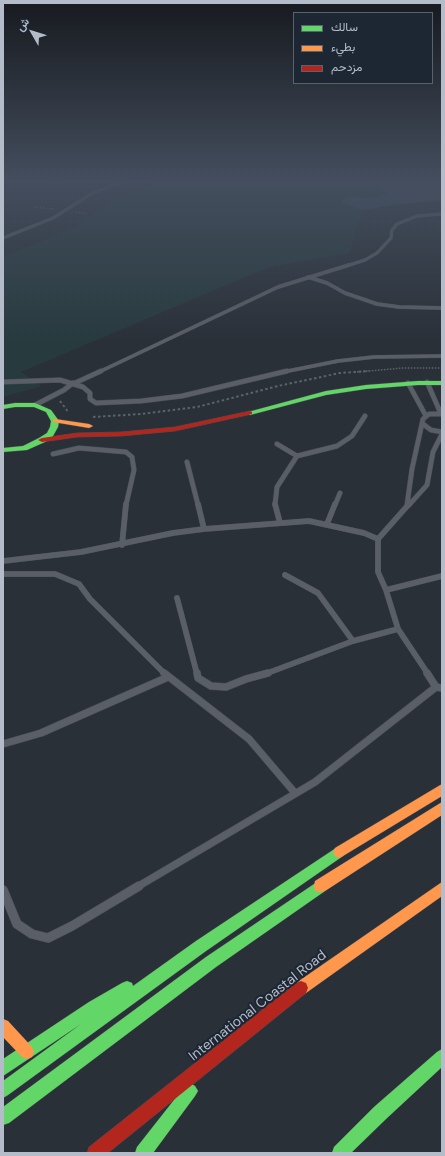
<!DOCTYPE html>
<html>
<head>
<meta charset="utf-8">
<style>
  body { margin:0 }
  #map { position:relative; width:445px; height:1156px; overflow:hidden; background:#2a3038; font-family:"DM Sans",Vazirmatn,sans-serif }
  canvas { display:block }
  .frame { position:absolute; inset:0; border:4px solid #b4bcc9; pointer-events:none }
  .legend { position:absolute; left:293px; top:12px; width:140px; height:72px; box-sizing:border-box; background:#1d2633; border:1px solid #59626f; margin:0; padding:5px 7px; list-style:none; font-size:12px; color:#b4bcc9 }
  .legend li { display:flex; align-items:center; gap:8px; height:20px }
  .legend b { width:20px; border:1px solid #59626f }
  .north { position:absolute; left:12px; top:12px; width:40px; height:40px; -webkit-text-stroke:3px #1d2633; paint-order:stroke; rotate:309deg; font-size:11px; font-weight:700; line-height:16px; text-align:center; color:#b4bcc9 }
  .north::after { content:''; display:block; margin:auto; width:14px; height:18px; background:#b4bcc9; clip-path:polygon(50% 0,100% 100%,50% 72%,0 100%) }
</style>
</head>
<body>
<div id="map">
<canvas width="445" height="1156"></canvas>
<div class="frame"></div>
<ul class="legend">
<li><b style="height:5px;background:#63d668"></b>سالك</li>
<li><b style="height:5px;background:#ff974d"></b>بطيء</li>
<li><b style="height:5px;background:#b3261e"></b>مزدحم</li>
</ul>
<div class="north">ش</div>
</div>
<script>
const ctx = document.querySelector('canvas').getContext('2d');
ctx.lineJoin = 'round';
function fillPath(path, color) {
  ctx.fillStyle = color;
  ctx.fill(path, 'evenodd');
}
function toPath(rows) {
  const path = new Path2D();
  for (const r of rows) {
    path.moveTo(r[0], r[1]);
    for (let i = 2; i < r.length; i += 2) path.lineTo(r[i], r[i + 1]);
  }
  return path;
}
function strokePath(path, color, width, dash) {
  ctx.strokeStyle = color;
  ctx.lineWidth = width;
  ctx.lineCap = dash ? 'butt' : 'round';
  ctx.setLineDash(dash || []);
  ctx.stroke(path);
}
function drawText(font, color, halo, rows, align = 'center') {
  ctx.font = font + ' "DM Sans",sans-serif';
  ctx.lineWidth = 4;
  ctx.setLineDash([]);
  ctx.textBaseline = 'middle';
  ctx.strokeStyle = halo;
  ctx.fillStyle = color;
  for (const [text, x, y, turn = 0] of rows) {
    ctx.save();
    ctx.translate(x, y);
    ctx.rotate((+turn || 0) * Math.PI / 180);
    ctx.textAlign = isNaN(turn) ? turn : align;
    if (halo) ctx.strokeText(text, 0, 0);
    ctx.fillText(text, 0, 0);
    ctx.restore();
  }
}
fillPath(toPath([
  [161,181,442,181,442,200,391,205,363,210,349,253,269,267,21,372,42,386,3,397,3,257,76,227,110,201]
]), '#273a3e');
fillPath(toPath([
  [370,181,422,181,429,184,442,185,442,200,391,205,363,210,341,203,342,200,348,197,374,198,386,193]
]), '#384963');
const laneFar5 = toPath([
  [3,182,6,181],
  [3,238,53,218,91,194,123,181],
  [346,266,365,260,377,253,391,238,392,230,397,224,417,216,442,214]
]);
const laneFar4 = toPath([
  [308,277,327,283,345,293,377,304,399,307,442,308],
  [99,372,278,287,349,265],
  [283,372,338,361,374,357,442,356]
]);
const laneFar3 = toPath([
  [3,382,60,380,83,387,90,393,90,399,96,403,141,401,182,396,287,371],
  [427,382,441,414],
  [75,383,101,371],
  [408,383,426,416],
  [35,405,64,390,73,383],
  [423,424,431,430,442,432],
  [53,454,79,448,126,452,132,457,134,470,126,505],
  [297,456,337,446,352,436,365,416],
  [187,462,198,505],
  [275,505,277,487,297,456,277,444],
  [335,505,340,493],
  [407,505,412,469,423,419,429,414,442,414],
  [409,505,427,485,433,452,442,434]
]);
const laneFar2 = toPath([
  [198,504,204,529],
  [275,504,280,523],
  [409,504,378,539,378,572,386,590,398,629,428,674],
  [327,524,335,504],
  [122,545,126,504],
  [3,561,81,552,173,533,204,529,309,521,364,533,378,539],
  [3,574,55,574,79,584,90,599,165,674],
  [285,575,318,593,353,641],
  [386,590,442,576],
  [177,598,197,674],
  [265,674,353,641,398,629]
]);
const laneFar1 = toPath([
  [164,673,249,739,295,793],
  [197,673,198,678,211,686,226,687,246,679,268,673],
  [427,673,436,687,442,688],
  [3,744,41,733,168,677],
  [137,887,315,782,436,687]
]);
const lane = toPath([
  [3,890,17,924,32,934,48,938,72,926,139,886]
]);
const fast = toPath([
  [418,381,442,381,442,385,418,385,366,389,326,395,250,415,247,413,248,412,326,391,366,385,418,381],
  [15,403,35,403,51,410,59,421,58,427,53,436,45,442,27,450,3,452,3,448,23,446,39,438,47,433,50,427,51,421,46,412,34,407,15,407,3,409,3,405,15,403],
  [339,846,343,848,345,852,343,856,206,951,8,1095,3,1098,3,1081,81,1024,3,1076,3,1059,89,1002,122,983,127,981,132,983,133,986,196,941,339,846],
  [320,880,325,881,326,886,325,891,216,967,9,1123,3,1125,3,1107,206,957,320,880],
  [442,1049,442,1067,386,1119,351,1153,332,1153,334,1147,374,1107,437,1052,442,1049],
  [190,1083,195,1086,198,1091,195,1096,153,1153,135,1153,137,1147,185,1086,190,1083]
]);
const slow = toPath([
  [55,419,89,424,93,426,89,428,53,422,53,420,55,419],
  [442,784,442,796,343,856,339,858,335,856,333,852,335,848,442,784],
  [442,802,442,815,325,891,320,892,315,891,314,886,315,881,442,802],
  [442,882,442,896,306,993,301,995,296,993,294,988,296,983,442,882],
  [3,1019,8,1021,32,1047,34,1052,32,1057,27,1059,22,1057,3,1037,3,1019]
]);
const jam = toPath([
  [250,411,252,412,252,414,175,431,121,436,77,437,42,442,38,440,42,438,77,433,121,432,175,427,250,411],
  [301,981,306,983,308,988,306,993,108,1153,87,1153,89,1147,296,983,301,981]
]);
strokePath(laneFar5, '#484c53', 3.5);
strokePath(laneFar4, '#484c53', 4);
strokePath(laneFar3, '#484c53', 5.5);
strokePath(laneFar2, '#484c53', 6);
strokePath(laneFar1, '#484c53', 8);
strokePath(lane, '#484c53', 10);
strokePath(fast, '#484c53', 1);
strokePath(slow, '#484c53', 1);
strokePath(jam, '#484c53', 1);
strokePath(toPath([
  [52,184,65,181],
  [3,196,6,197],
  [34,207,54,209],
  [76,212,88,214],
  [357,372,403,368,442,368]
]), '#5d636a', 1.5, [1.5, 1.5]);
strokePath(toPath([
  [60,401,69,413],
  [93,417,141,414,197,407,278,386,340,373,369,371]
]), '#5d636a', 2, [2.5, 2.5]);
strokePath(laneFar5, '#5a5e66', 3);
strokePath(laneFar4, '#5a5e66', 3.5);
strokePath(laneFar3, '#5a5e66', 4.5);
strokePath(laneFar2, '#5a5e66', 5.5);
strokePath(laneFar1, '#5a5e66', 7);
strokePath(lane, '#5a5e66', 9);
fillPath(fast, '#63d668');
fillPath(slow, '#ff974d');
fillPath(jam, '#b3261e');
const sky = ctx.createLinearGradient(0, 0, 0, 343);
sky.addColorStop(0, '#171a1f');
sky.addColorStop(0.53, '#444e5e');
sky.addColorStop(1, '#444e5e00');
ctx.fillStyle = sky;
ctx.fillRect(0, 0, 445, 343);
drawText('14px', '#b4bcc9', '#1d2633', [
  ["International Coastal Road",258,1006,-38]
]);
</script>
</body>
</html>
